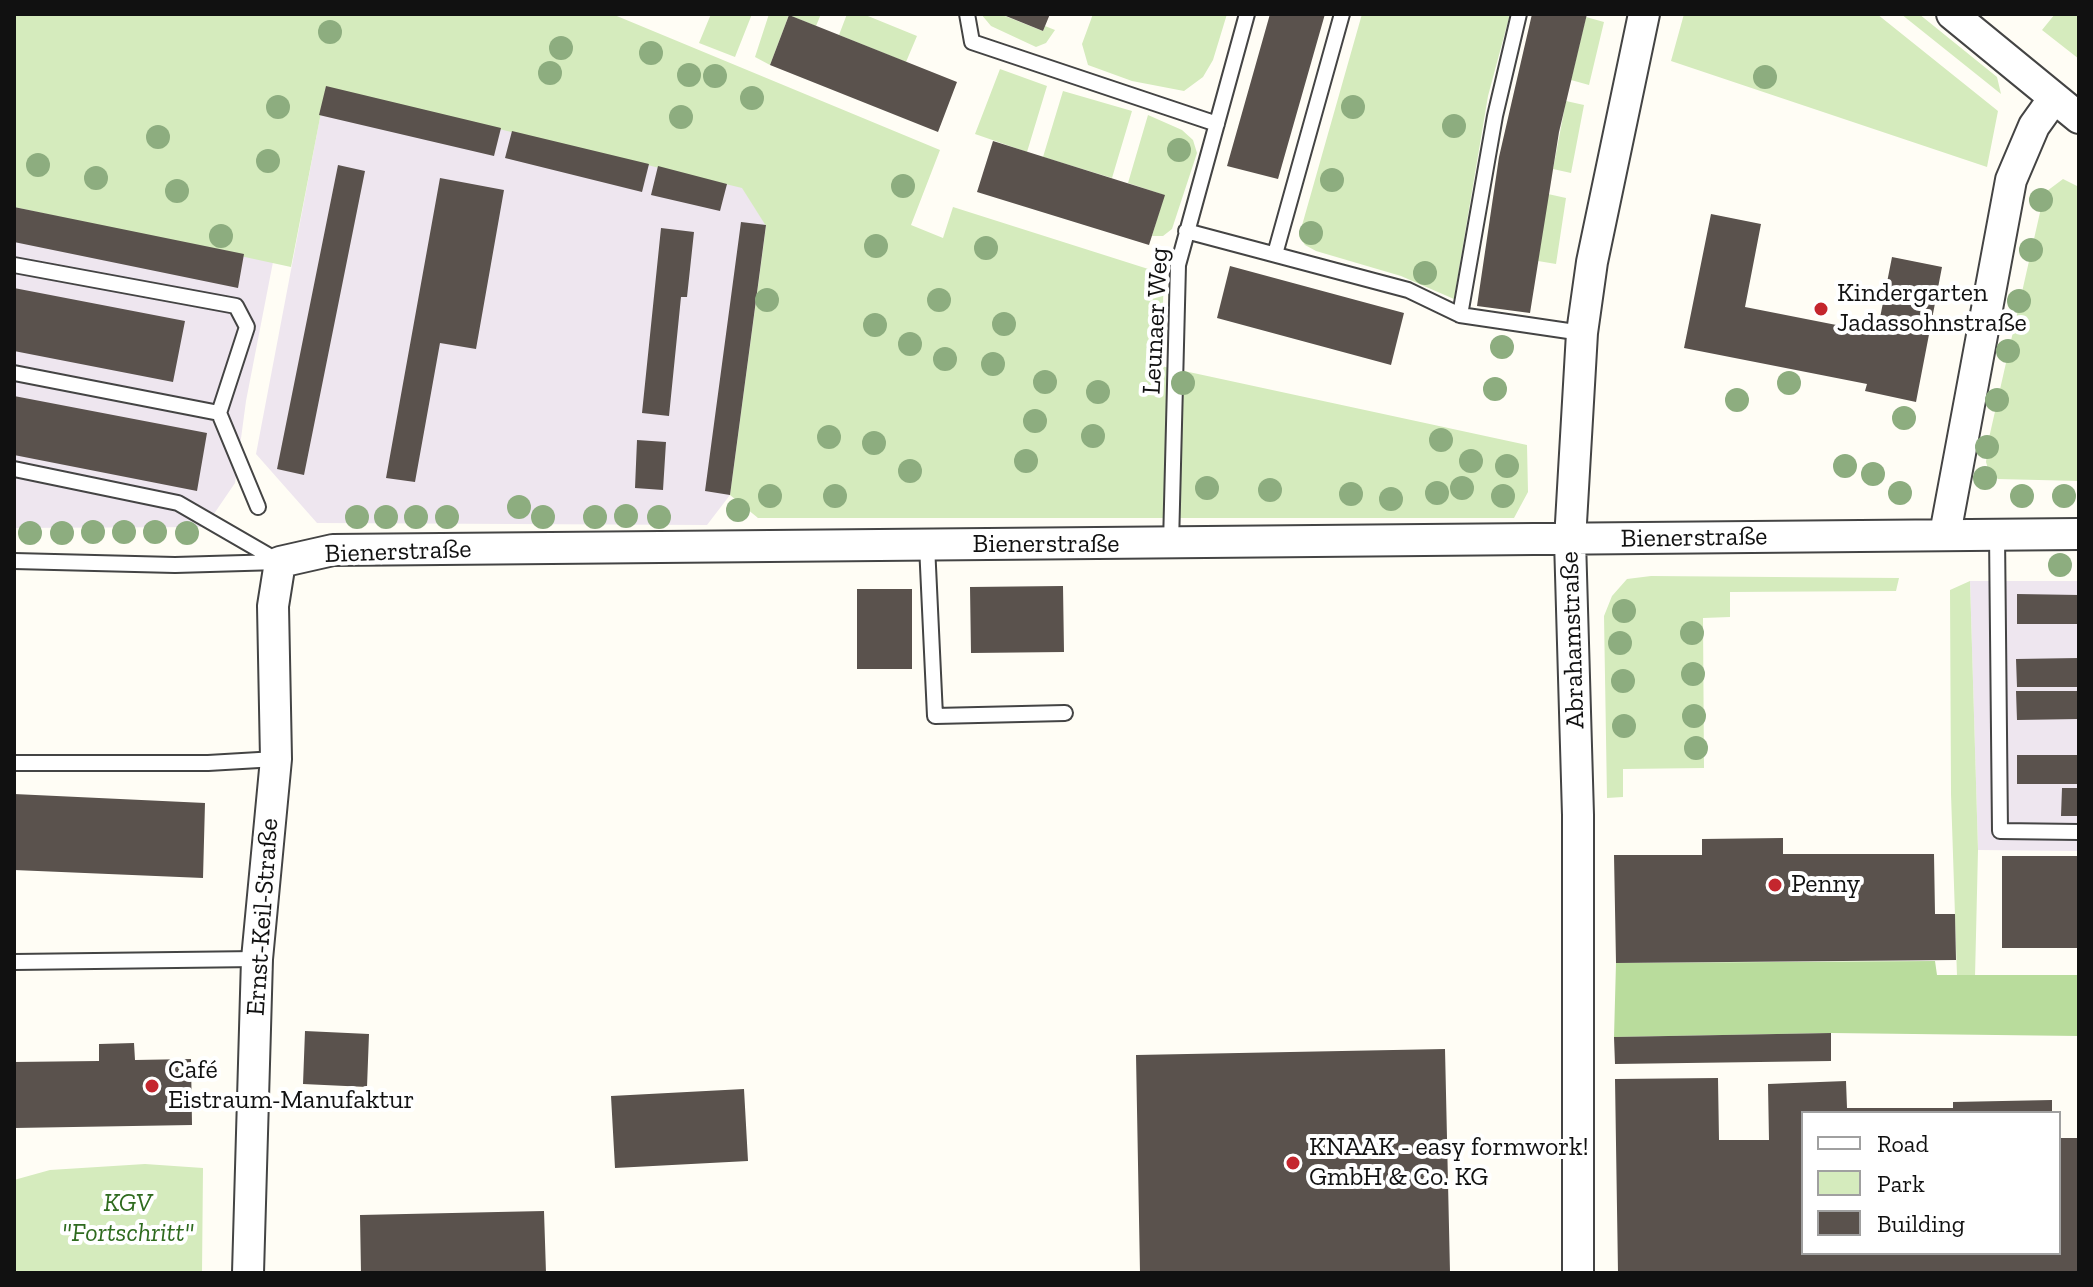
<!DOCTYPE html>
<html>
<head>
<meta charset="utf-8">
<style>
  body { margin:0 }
  #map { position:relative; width:2093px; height:1287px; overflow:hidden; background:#fffdf5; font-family:"Zilla Slab",serif }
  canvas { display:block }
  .frame { position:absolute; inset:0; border:16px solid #111; pointer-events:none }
  .legend { position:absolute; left:1801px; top:1111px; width:260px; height:144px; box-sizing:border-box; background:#fff; border:2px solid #a0a0a0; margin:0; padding:10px 14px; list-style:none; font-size:24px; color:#111 }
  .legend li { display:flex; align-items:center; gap:16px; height:40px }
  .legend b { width:40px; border:2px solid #a0a0a0 }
</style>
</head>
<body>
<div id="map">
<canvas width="2093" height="1287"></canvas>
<div class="frame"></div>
<ul class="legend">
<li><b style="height:10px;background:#fff"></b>Road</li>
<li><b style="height:22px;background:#d5ebbd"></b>Park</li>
<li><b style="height:22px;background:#5a524d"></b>Building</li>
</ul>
</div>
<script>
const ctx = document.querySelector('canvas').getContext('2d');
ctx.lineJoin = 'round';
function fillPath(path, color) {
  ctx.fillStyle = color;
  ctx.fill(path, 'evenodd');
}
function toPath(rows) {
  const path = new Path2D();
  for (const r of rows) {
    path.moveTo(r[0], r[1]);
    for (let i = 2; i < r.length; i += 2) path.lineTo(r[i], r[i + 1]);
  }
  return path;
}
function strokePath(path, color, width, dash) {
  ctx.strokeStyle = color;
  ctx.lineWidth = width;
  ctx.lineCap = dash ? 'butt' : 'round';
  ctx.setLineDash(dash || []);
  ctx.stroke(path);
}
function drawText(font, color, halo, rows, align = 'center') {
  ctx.font = font + ' "Zilla Slab",serif';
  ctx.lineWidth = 8;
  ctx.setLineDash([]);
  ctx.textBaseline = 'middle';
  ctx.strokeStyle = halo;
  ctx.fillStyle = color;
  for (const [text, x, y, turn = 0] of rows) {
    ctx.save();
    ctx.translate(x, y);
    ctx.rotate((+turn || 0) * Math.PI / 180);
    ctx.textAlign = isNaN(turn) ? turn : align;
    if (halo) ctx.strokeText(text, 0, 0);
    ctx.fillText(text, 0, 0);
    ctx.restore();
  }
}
fillPath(toPath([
  [326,86,742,187,766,225,730,495,707,525,317,523,256,454],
  [14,207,273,262,246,401,235,483,205,527,14,528],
  [1970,581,2079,581,2079,851,1978,850]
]), '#eee6ef');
fillPath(toPath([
  [14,14,612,14,940,150,911,225,943,238,953,207,1164,274,1161,366,1527,445,1528,492,1514,518,758,518,730,495,766,226,742,188,326,87,291,267,14,207],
  [711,14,752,14,735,57,699,43],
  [769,14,821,14,816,26,789,15,770,65,755,57],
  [847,14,863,14,917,36,906,62,839,35],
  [981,14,1000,14,1043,31,1045,26,1055,30,1046,43,1036,47,991,26],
  [1093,14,1227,14,1213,60,1203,77,1184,91,1132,81,1088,65,1082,44],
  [1362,14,1510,14,1488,96,1454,299,1401,276,1316,251,1305,245,1299,236],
  [1684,14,1877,14,1998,111,1987,167,1671,61],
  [1901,14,1919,14,1997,77,2001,94],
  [2055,14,2079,14,2079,59,2042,30],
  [1586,17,1604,22,1589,85,1571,80],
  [1000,69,1047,86,1027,152,975,134],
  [1063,91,1132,111,1112,178,1043,157],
  [1566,101,1584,105,1571,173,1553,169],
  [1148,115,1182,130,1193,140,1197,153,1172,229,1163,236,1152,236,1164,195,1128,183],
  [2063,179,2079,187,2079,481,1998,479,1989,472,1986,462,1989,438,2041,208,2047,191],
  [1548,194,1566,198,1556,264,1538,261],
  [1651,576,1899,578,1896,591,1730,592,1730,617,1703,618,1704,768,1623,769,1623,797,1607,798,1604,616,1612,596,1627,579],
  [1970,581,1978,850,1975,977,1957,976,1951,794,1950,590],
  [145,1164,203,1168,202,1273,14,1273,14,1180,50,1170]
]), '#d5ebbd');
fillPath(toPath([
  [1935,961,1937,975,2079,975,2079,1036,1831,1033,1614,1037,1616,963]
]), '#b9dc9c');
fillPath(toPath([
  [1001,14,1050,14,1043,31],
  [1270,14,1325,14,1278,179,1227,166],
  [1532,14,1587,14,1559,132,1530,313,1477,306,1499,157],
  [789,15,957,82,938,132,770,65],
  [326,86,501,128,494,156,319,115],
  [512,131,649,164,642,192,505,158],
  [993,141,1165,195,1149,245,977,192],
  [338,165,365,171,304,475,277,469],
  [658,166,727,184,720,211,651,195],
  [440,178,504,190,476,349,440,343,415,482,386,478],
  [14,207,244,254,238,288,14,242],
  [1711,214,1761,224,1745,307,1877,333,1892,257,1942,267,1916,402,1865,391,1867,384,1684,348],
  [741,222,766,225,730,495,705,491],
  [661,228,694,232,687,297,681,297,669,416,642,413],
  [1230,266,1404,313,1391,365,1217,318],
  [14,288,185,321,173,382,14,351],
  [14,396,207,433,197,491,14,455],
  [637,440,666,442,663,490,635,488],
  [1063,586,1064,652,971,653,970,587],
  [857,589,912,589,912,669,857,669],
  [2017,594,2079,595,2079,624,2017,624],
  [2079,658,2079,687,2017,687,2016,659],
  [2016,691,2079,691,2079,719,2017,720],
  [2017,755,2079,755,2079,784,2017,784],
  [2062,788,2079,788,2079,816,2061,816],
  [14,794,205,803,203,878,14,870],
  [1783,838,1783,854,1934,854,1935,914,1955,914,1956,960,1616,963,1614,855,1702,855,1702,839],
  [2002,856,2079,856,2079,948,2002,948],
  [305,1031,369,1034,367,1087,303,1084],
  [1831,1033,1831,1061,1615,1064,1614,1037],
  [134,1043,135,1060,191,1059,192,1125,14,1128,14,1062,99,1061,99,1044],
  [1445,1049,1450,1272,1140,1273,1136,1055],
  [1718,1078,1719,1140,1769,1140,1768,1084,1846,1081,1847,1108,1953,1108,1953,1102,2052,1100,2052,1113,1803,1113,1803,1253,2059,1253,2059,1138,2079,1138,2079,1273,1618,1273,1615,1079],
  [744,1089,748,1161,615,1168,611,1096],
  [544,1211,546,1273,361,1273,360,1215]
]), '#5a524d');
const service = toPath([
  [967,14,972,42,1217,124],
  [1186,231,1408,290,1460,315,1582,333],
  [1275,254,1342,14],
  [14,265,236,306,247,327,219,413],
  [1460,315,1495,116,1519,14],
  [14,373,219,413,258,507],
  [14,469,178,503,280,562],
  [1997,534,2000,831,2079,832],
  [1171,544,1178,265,1247,14],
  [927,545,935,716,1065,713],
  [14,561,175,565,279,562],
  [14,763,208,763,276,759],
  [14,962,257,959]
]);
const minor = toPath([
  [1952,14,2079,118],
  [1945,534,2011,180,2034,126,2054,98],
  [248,1273,257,959,276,759,273,606,280,562,333,550,2079,534],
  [1578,1273,1578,815,1570,540,1582,333,1592,262,1644,14]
]);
strokePath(service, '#444', 18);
strokePath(minor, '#444', 34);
strokePath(service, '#fff', 14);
strokePath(minor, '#fff', 30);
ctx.fillStyle = '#8dad7f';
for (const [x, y] of [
  [330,32],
  [561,48],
  [651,53],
  [550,73],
  [689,75],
  [715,76],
  [1765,77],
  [752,98],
  [278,107],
  [1353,107],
  [681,117],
  [1454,126],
  [158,137],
  [1179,150],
  [268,161],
  [38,165],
  [96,178],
  [1332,180],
  [903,186],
  [177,191],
  [2041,200],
  [1311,233],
  [221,236],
  [876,246],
  [986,248],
  [2031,250],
  [1425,273],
  [767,300],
  [939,300],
  [2019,301],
  [1004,324],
  [875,325],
  [910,344],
  [1502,347],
  [2008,351],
  [945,359],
  [993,364],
  [1045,382],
  [1183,383],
  [1789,383],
  [1495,389],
  [1098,392],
  [1737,400],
  [1997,400],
  [1904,418],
  [1035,421],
  [1093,436],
  [829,437],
  [1441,440],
  [874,443],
  [1987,447],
  [1026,461],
  [1471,461],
  [1507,466],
  [1845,466],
  [910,471],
  [1873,474],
  [1985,478],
  [1207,488],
  [1462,488],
  [1270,490],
  [1437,493],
  [1900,493],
  [1351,494],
  [770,496],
  [835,496],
  [1503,496],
  [2022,496],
  [2064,496],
  [1391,499],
  [519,507],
  [738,510],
  [626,516],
  [357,517],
  [386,517],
  [416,517],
  [447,517],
  [543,517],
  [595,517],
  [659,517],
  [93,532],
  [124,532],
  [155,532],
  [30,533],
  [62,533],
  [187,533],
  [2060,565],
  [1624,611],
  [1692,633],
  [1620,643],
  [1693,674],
  [1623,681],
  [1694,716],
  [1624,726],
  [1696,748]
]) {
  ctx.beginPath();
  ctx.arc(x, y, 12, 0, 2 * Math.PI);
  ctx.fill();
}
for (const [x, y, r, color] of [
  [1821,309,8,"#c4262e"],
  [1775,885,8,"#c4262e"],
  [152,1086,8,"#c4262e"],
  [1293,1163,8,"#c4262e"]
]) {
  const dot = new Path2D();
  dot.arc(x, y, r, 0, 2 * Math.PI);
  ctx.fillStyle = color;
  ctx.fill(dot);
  strokePath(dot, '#fff', 3);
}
drawText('26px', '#111', '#fff', [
  ["Kindergarten",1837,294],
  ["Jadassohnstraße",1837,324],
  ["Penny",1791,885],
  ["Café",168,1071],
  ["Eistraum-Manufaktur",168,1101],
  ["KNAAK - easy formwork!",1309,1148],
  ["GmbH & Co. KG",1309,1178]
], 'left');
drawText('26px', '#111', '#fff', [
  ["Leunaer Weg",1156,321,-87],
  ["Bienerstraße",1694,538,-1],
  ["Bienerstraße",1046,545],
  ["Bienerstraße",398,552,-2],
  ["Abrahamstraße",1573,640,-92],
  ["Ernst-Keil-Straße",263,917,-86]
]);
drawText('italic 26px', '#2f6b1f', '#fff', [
  ["KGV",128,1204],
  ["\"Fortschritt\"",128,1234]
]);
</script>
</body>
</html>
